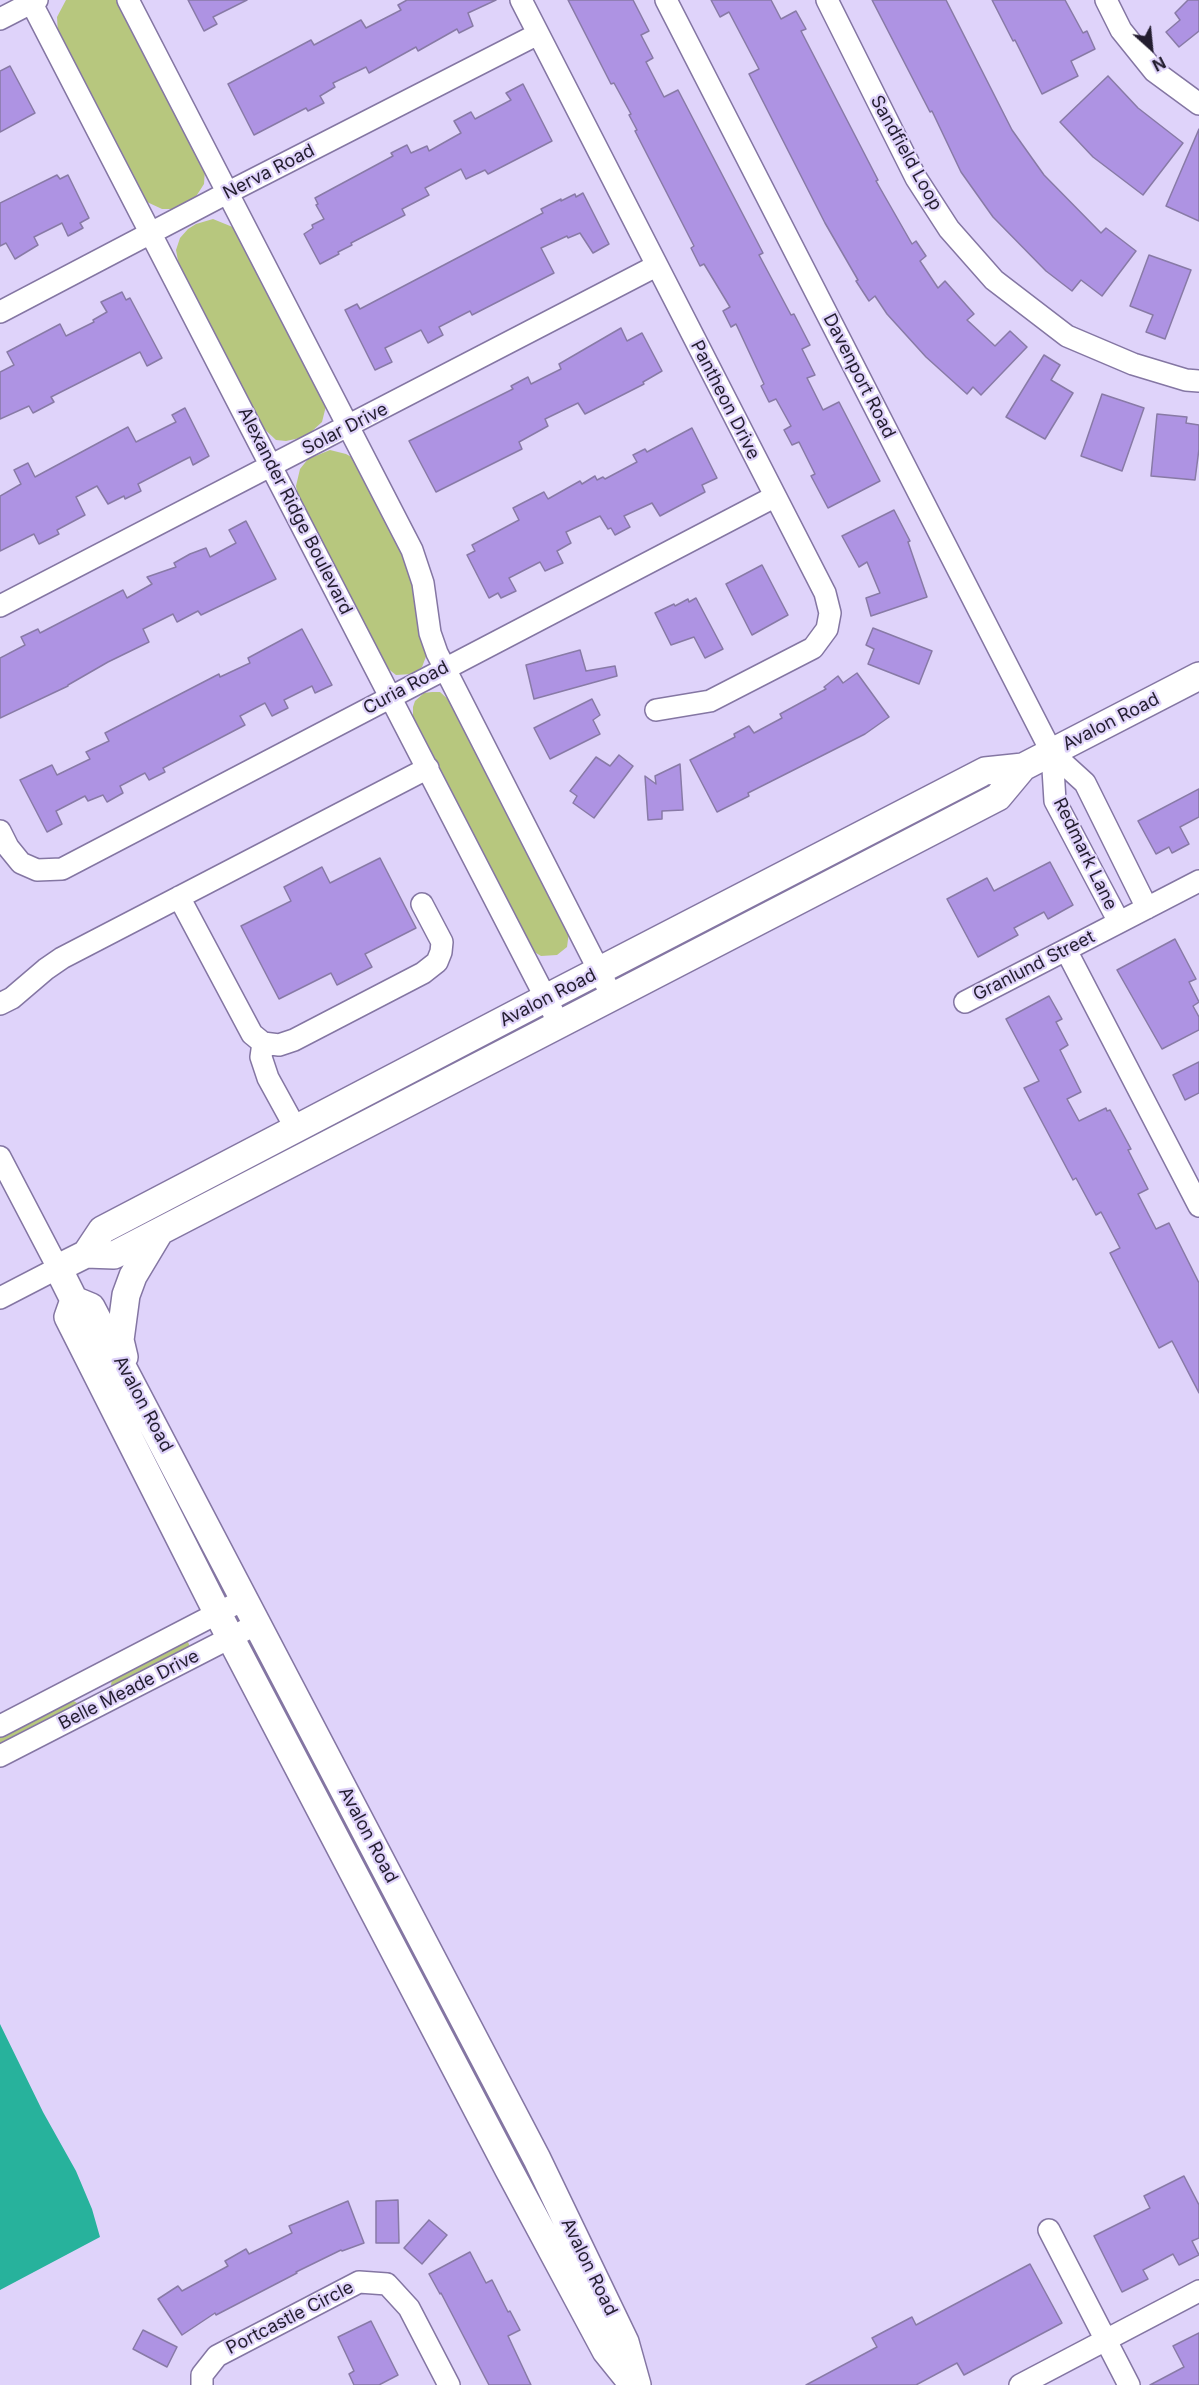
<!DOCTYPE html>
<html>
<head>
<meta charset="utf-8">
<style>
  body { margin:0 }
  #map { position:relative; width:1199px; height:2385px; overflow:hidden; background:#dfd3fa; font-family:Inter,sans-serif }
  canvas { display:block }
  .north { position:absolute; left:1121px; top:18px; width:60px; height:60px; -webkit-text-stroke:4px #dfd3fa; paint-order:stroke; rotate:153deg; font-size:16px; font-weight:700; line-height:24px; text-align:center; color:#231d2f }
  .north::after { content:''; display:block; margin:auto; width:21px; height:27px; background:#231d2f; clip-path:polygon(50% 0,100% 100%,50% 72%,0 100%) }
</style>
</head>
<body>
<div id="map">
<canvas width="1199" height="2385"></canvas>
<div class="north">N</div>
</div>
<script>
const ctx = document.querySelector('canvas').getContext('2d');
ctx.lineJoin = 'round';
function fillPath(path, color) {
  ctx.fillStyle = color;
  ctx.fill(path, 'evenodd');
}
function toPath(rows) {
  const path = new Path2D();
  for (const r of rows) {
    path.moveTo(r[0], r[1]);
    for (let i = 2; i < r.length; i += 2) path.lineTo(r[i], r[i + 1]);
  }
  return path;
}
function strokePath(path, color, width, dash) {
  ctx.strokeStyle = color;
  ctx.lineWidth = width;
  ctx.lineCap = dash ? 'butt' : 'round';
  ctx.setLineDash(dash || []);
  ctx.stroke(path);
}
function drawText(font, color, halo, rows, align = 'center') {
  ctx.font = font + ' Inter,sans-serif';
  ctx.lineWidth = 4.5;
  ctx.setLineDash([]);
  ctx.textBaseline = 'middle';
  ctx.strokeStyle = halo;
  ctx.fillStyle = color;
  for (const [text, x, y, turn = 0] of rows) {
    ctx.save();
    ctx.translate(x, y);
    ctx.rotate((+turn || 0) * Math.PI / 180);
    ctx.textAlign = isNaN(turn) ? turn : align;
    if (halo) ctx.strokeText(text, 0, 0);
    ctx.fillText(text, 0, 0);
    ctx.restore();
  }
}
fillPath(toPath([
  [66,0,118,0,205,169,204,184,195,198,175,209,162,209,147,202,141,194,58,34,57,17],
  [213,219,235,228,326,406,322,422,310,433,300,438,286,441,276,440,260,425,179,266,176,250,180,238,188,229,196,224],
  [330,450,346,454,355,459,408,562,427,654,422,667,412,674,396,675,386,667,298,497,296,486,300,469,308,459],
  [432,692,440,692,451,702,569,932,567,947,557,955,541,956,536,953,530,945,413,719,413,707,415,701,424,693],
  [184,1642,188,1642,191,1649,114,1688,111,1685,112,1679],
  [72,1700,77,1703,77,1708,0,1751,0,1738]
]), '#b7c77e');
fillPath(toPath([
  [0,2024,43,2112,76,2171,92,2209,100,2237,0,2290]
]), '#27b29c');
const building = toPath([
  [188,0,247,0,213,17,217,24,204,31,188,0],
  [407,0,496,0,468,13,473,26,459,33,457,29,418,51,416,47,369,73,366,67,333,83,335,87,320,96,324,103,308,111,306,108,254,135,228,84,311,40,314,45,361,20,366,28,401,10,398,5,407,0],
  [568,0,633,0,649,31,641,35,653,58,646,62,664,97,678,90,763,253,759,255,791,315,794,314,810,345,802,349,815,375,807,378,823,410,839,402,880,481,828,508,811,476,815,474,799,442,792,445,784,430,791,426,776,399,769,402,761,386,764,384,736,324,731,327,723,311,730,307,704,264,700,266,691,248,694,246,635,131,637,130,629,115,631,114,614,83,611,84,568,0],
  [711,0,771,0,781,19,796,11,806,29,801,31,878,180,876,181,912,244,916,241,926,256,920,261,938,288,945,281,974,314,967,320,995,346,1010,331,1027,347,981,395,973,387,967,394,926,357,887,314,875,296,869,301,856,281,858,280,825,223,749,74,759,69,729,12,720,17,711,0],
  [872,0,946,0,1012,130,1044,175,1101,233,1106,228,1136,251,1102,296,1081,280,1072,291,1046,271,993,217,961,172,932,111,930,112,872,0],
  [992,0,1065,0,1083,33,1087,31,1095,49,1071,61,1078,76,1042,94,1015,40,1013,41,992,0],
  [1188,0,1199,0,1199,31,1179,47,1166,32,1180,20,1175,13,1188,0],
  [10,66,35,113,0,132,0,71,10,66],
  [1108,76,1138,108,1183,143,1143,195,1093,157,1060,122,1108,76],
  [523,84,552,141,488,174,485,170,466,179,461,169,425,188,429,195,402,209,405,215,351,243,352,245,338,252,339,254,320,264,304,234,313,228,312,225,324,219,316,205,318,204,315,198,393,156,391,153,407,145,411,153,427,146,429,151,461,133,454,121,471,112,475,119,511,100,506,93,523,84],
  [1199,129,1199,221,1166,206,1199,129],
  [57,175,60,179,68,175,89,218,80,223,83,228,68,236,62,223,34,237,38,245,15,259,6,243,0,246,0,203,57,175],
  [583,193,609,244,593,253,580,233,568,238,567,236,541,248,554,273,472,315,470,311,439,327,443,335,428,343,421,330,385,348,392,362,375,370,345,310,357,304,360,309,543,213,541,209,561,199,561,201,575,194,576,197,583,193],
  [1149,255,1191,270,1165,339,1146,332,1153,315,1130,306,1149,255],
  [122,292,126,300,130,298,162,358,147,366,140,352,51,397,54,402,33,413,29,406,0,419,0,372,14,365,7,352,60,324,66,336,94,322,93,320,107,312,101,302,122,292],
  [621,328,627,341,642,333,662,371,643,382,644,384,585,414,578,403,545,419,548,426,519,442,522,449,436,492,409,441,513,389,511,386,528,377,531,384,561,369,559,364,621,328],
  [1044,355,1060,365,1051,380,1073,393,1045,439,1006,417,1044,355],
  [1102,394,1144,408,1122,471,1081,456,1102,394],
  [185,408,209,456,193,465,190,457,182,461,138,484,141,491,125,499,124,496,108,504,97,486,76,497,85,515,57,530,59,534,39,544,34,534,0,551,0,496,21,484,14,470,28,463,35,477,128,427,136,442,176,422,172,415,185,408],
  [1157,414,1187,417,1186,423,1199,425,1199,449,1195,480,1151,476,1157,414],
  [692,428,717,478,702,485,705,492,660,516,652,503,624,516,630,527,615,535,611,528,608,529,600,516,566,532,571,543,557,551,563,563,545,571,540,562,509,578,516,591,501,598,498,593,489,598,467,555,475,551,472,545,519,520,513,508,544,492,548,499,580,481,582,484,595,476,597,480,603,477,605,479,637,462,633,455,645,449,647,452,692,428],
  [894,510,910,541,908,542,927,597,871,616,866,598,880,593,867,562,859,567,842,536,894,510],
  [246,521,276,579,201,615,198,611,177,622,173,614,143,629,149,642,108,662,68,685,68,686,0,718,0,658,25,645,21,637,38,629,40,633,123,590,127,598,152,584,147,577,176,567,174,563,190,554,206,548,210,557,236,543,229,530,246,521],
  [762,565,788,615,752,635,726,584,762,565],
  [696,598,723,649,705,658,694,637,671,645,655,613,674,604,675,606,688,599,689,602,696,598],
  [873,628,932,651,919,684,868,664,874,649,866,645,873,628],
  [302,629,332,685,315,693,312,686,284,700,288,708,272,716,265,703,240,716,245,725,163,768,165,772,149,780,145,773,120,786,123,793,107,802,103,795,88,801,85,796,56,811,62,824,47,832,20,780,52,765,57,775,90,759,86,752,109,741,105,733,219,674,220,677,250,663,248,658,302,629],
  [580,650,586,671,615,666,617,676,534,699,526,665,580,650],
  [857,673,889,717,865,734,748,793,749,796,717,812,690,760,735,737,734,734,749,726,754,733,782,718,780,714,826,689,824,687,838,676,843,683,857,673],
  [592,699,600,715,593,720,600,734,550,759,534,728,592,699],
  [619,755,633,766,594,818,573,803,577,796,570,791,596,757,610,766,619,755],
  [680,764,683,810,662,811,662,819,648,820,645,776,656,784,655,776,680,764],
  [1199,789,1199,817,1180,827,1189,844,1172,853,1169,847,1156,854,1138,821,1199,789],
  [380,858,416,928,365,954,372,967,337,985,331,973,279,999,241,926,291,901,284,887,322,867,330,883,380,858],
  [1050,862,1073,905,1048,919,1044,912,1014,928,1018,935,978,957,947,899,987,878,994,891,1050,862],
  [1175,939,1196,979,1189,982,1199,1002,1193,1006,1199,1017,1199,1030,1162,1049,1117,970,1175,939],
  [1049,996,1062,1019,1056,1022,1068,1045,1060,1050,1081,1092,1067,1099,1079,1121,1106,1108,1107,1111,1110,1110,1131,1149,1128,1150,1148,1189,1138,1194,1156,1229,1169,1223,1199,1283,1199,1393,1172,1341,1159,1348,1110,1253,1120,1248,1101,1212,1096,1215,1076,1178,1073,1180,1024,1088,1039,1081,1006,1019,1049,996],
  [1199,1062,1199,1093,1185,1100,1173,1075,1199,1062],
  [1184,2176,1199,2205,1199,2238,1192,2241,1199,2255,1179,2265,1173,2254,1143,2270,1148,2279,1122,2292,1094,2236,1150,2208,1144,2196,1184,2176],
  [398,2200,399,2243,376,2243,376,2201,398,2200],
  [348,2201,364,2243,342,2251,341,2250,296,2272,297,2273,216,2315,215,2313,182,2335,158,2299,178,2286,182,2291,228,2266,225,2261,246,2249,249,2254,292,2233,289,2226,348,2201],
  [429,2220,447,2235,422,2264,404,2248,429,2220],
  [470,2252,486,2283,492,2280,508,2312,510,2311,520,2330,508,2336,531,2385,489,2385,441,2293,440,2294,429,2274,470,2252],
  [1030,2264,1062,2323,964,2375,957,2363,916,2385,806,2385,877,2347,872,2338,912,2317,916,2325,1030,2264],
  [371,2321,398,2375,379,2385,354,2385,349,2374,354,2371,338,2337,371,2321],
  [143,2330,177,2347,167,2367,133,2349,143,2330],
  [1199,2333,1199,2385,1150,2385,1184,2367,1173,2346,1199,2333]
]);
fillPath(building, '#ae93e3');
strokePath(building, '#887aa6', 1.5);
const minor = toPath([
  [30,0,553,1012],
  [128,0,412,550,423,583,430,633,437,653,612,996],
  [521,0,825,593,830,613,827,629,813,648,710,701,656,710],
  [666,0,1052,753,1085,783,1147,908],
  [827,0,916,178,949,229,994,280,1067,336,1133,364,1186,380,1199,381],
  [1106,0,1121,30,1154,71,1199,104],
  [0,19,37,0],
  [0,312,227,193,538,34],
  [0,606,656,266],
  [1052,753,1055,801,1119,922],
  [0,831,8,847,21,863,37,870,62,869,774,497],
  [179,897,252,1034,263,1043,279,1045,294,1040,423,973,437,962,441,952,442,942,422,904],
  [1066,950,1199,1206],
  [965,1002,1199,881],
  [0,1004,12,998,46,969,62,958,428,768],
  [263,1043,261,1057,268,1078,296,1129],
  [0,1157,58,1268,0,1298],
  [0,1726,245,1599],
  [0,1756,257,1624],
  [1049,2230,1129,2385],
  [202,2385,202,2375,217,2356,359,2282,387,2284,409,2308,449,2385],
  [1020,2385,1199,2291]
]);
const major = toPath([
  [86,1254,102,1230,546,998,985,771,1023,767,1199,676],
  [74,1300,68,1317,218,1614,509,2170,606,2351,631,2382],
  [124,1357,120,1340,126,1295,133,1276,160,1231],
  [637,2385,625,2342,537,2159,91,1307,74,1300,58,1268,86,1254,114,1255,998,797,1023,767]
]);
strokePath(minor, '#8476a3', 24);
strokePath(major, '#8476a3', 30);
strokePath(minor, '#fff', 21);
strokePath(major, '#fff', 27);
drawText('18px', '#231d2f', '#dfd3fa', [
  ["Sandfield Loop",906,153,61],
  ["Nerva Road",269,172,-27],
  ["Davenport Road",859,376,63],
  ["Pantheon Drive",725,400,63],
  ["Solar Drive",345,429,-27],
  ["Alexander Ridge Boulevard",295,511,63],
  ["Curia Road",406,688,-28],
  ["Avalon Road",1111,722,-27],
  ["Redmark Lane",1085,854,64],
  ["Granlund Street",1034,966,-27],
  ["Avalon Road",548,998,-27],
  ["Avalon Road",143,1404,62],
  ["Belle Meade Drive",129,1690,-27],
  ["Avalon Road",368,1835,62],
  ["Avalon Road",589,2267,64],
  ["Portcastle Circle",290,2318,-27]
]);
</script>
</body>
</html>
